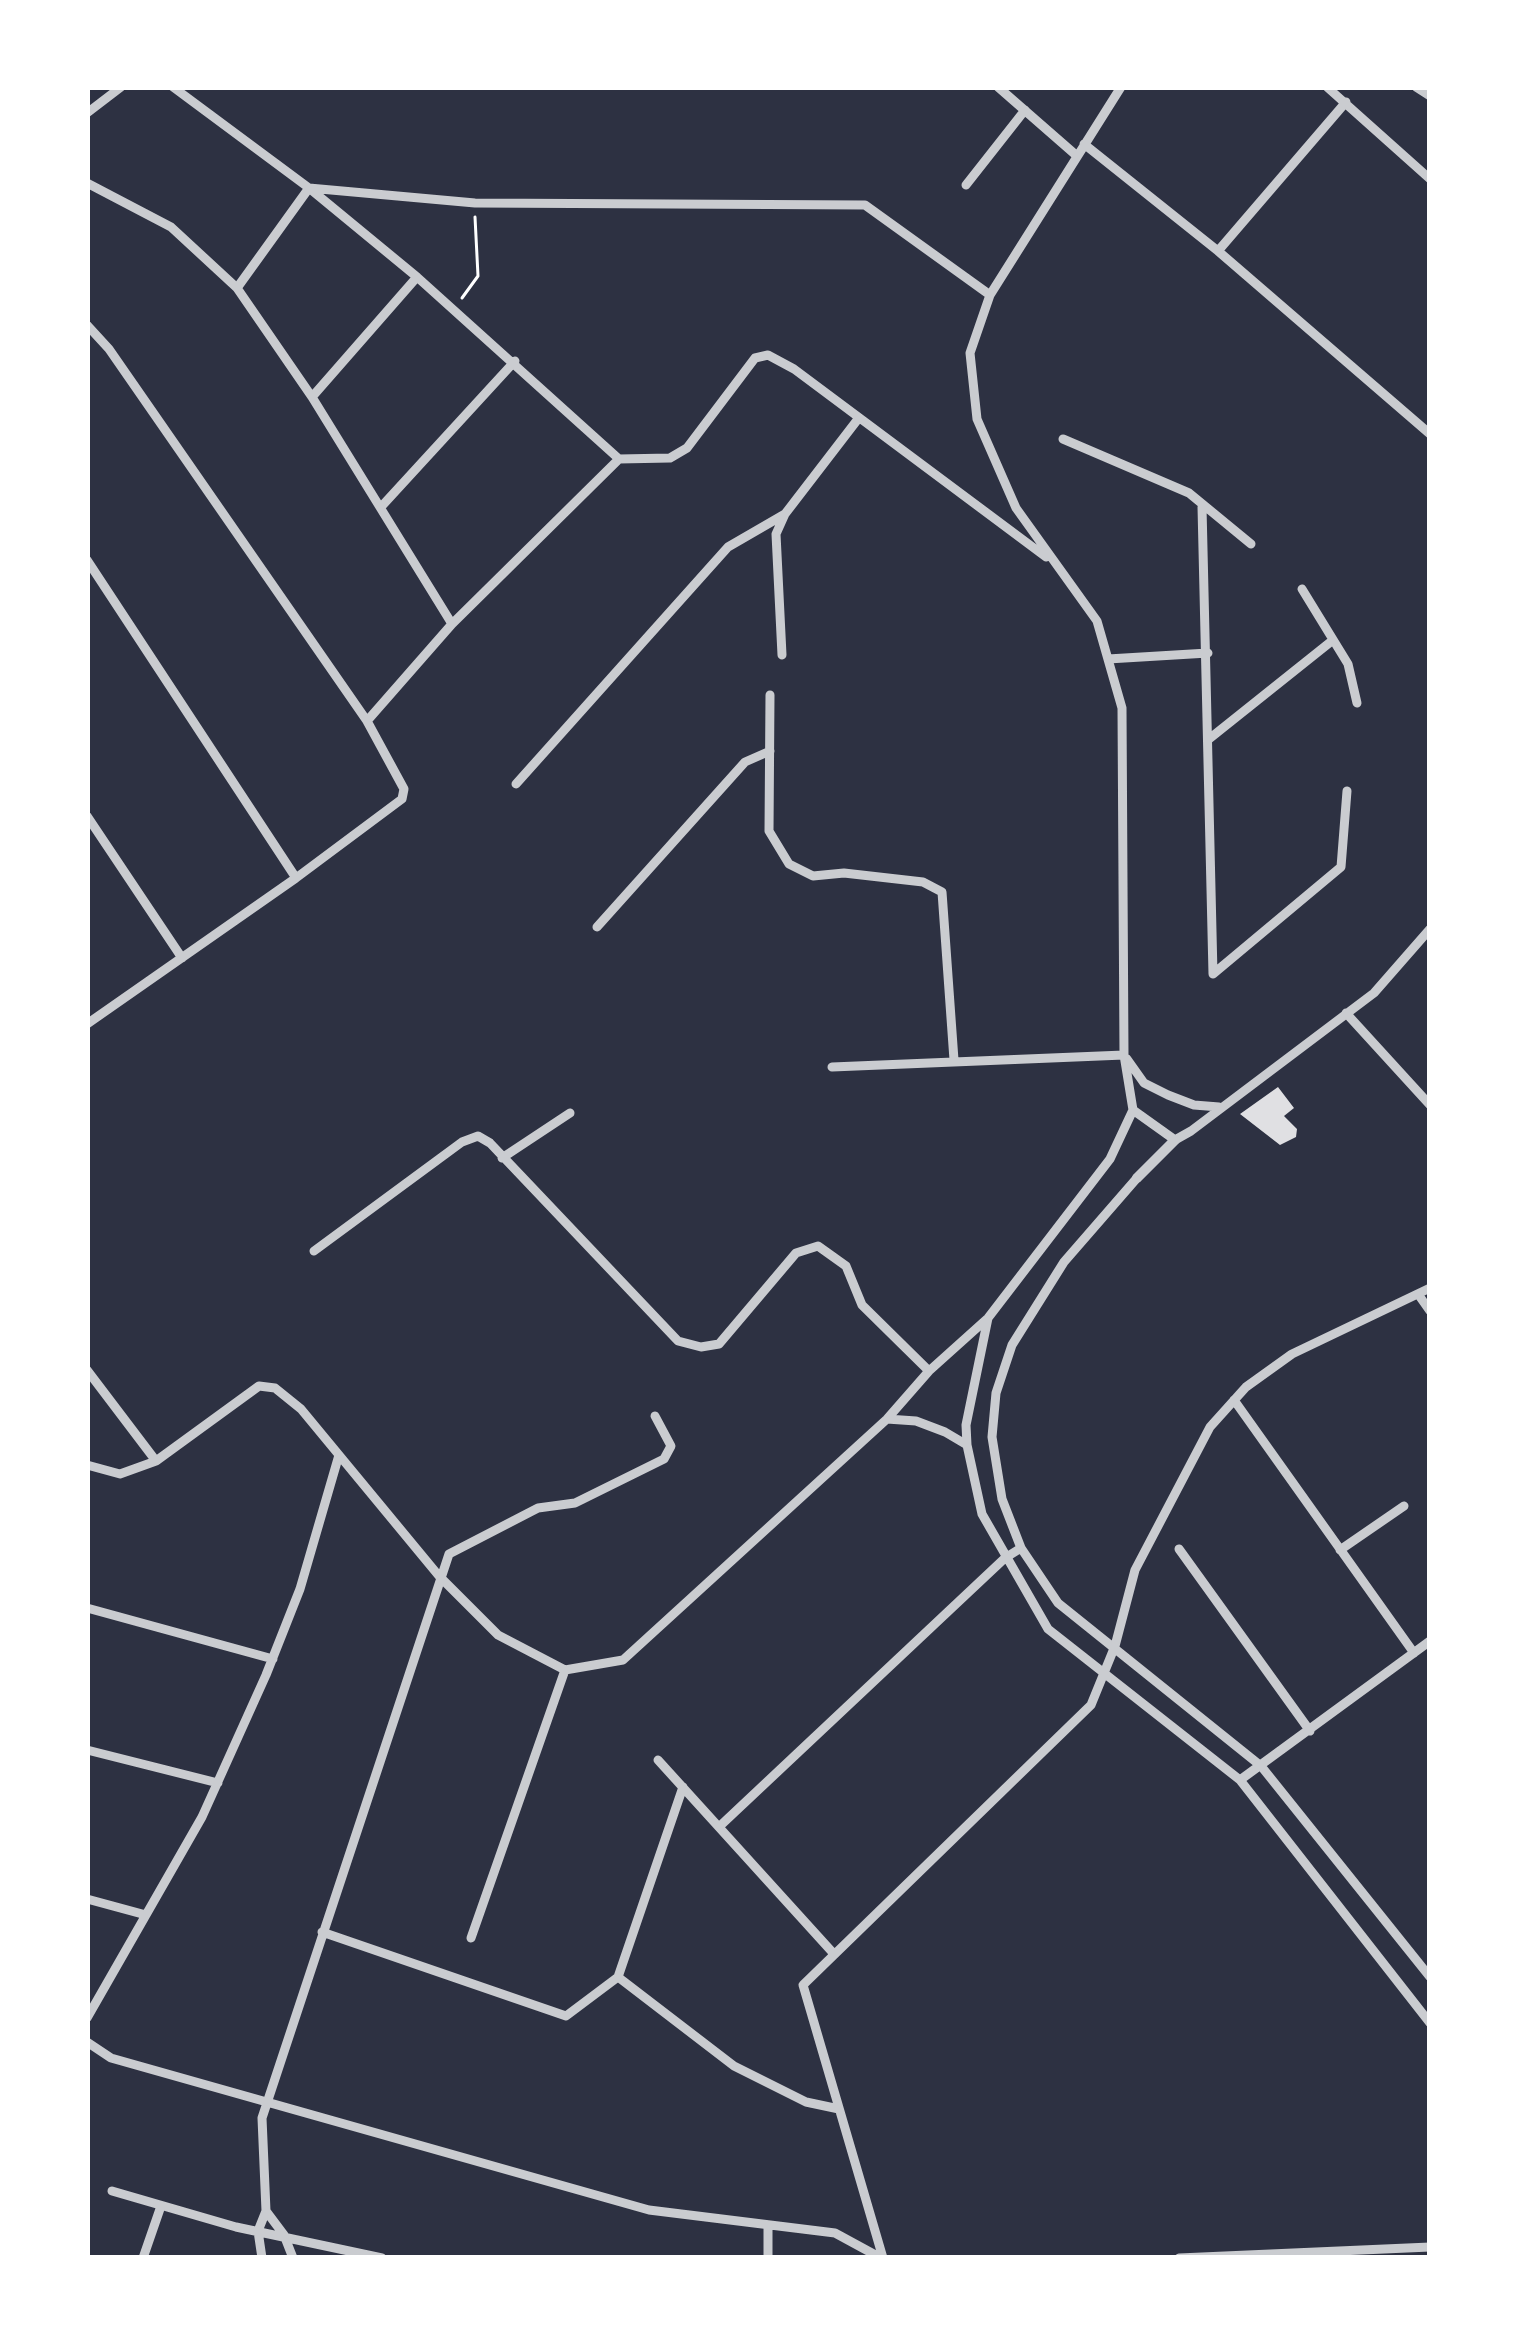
<!DOCTYPE html>
<html>
<head>
<meta charset="utf-8">
<style>
  body { margin:0 }
  #map { position:relative; width:1517px; height:2345px; overflow:hidden; background:#2d3142; font-family:"Titillium Web",sans-serif }
  canvas { display:block }
  .frame { position:absolute; inset:0; border:90px solid #fff; pointer-events:none }
</style>
</head>
<body>
<div id="map">
<canvas width="1517" height="2345"></canvas>
<div class="frame"></div>
</div>
<script>
const ctx = document.querySelector('canvas').getContext('2d');
ctx.lineJoin = 'round';
function fillPath(path, color) {
  ctx.fillStyle = color;
  ctx.fill(path, 'evenodd');
}
function toPath(rows) {
  const path = new Path2D();
  for (const r of rows) {
    path.moveTo(r[0], r[1]);
    for (let i = 2; i < r.length; i += 2) path.lineTo(r[i], r[i + 1]);
  }
  return path;
}
function strokePath(path, color, width, dash) {
  ctx.strokeStyle = color;
  ctx.lineWidth = width;
  ctx.lineCap = dash ? 'butt' : 'round';
  ctx.setLineDash(dash || []);
  ctx.stroke(path);
}
fillPath(toPath([
  [1278,1087,1294,1108,1284,1116,1297,1129,1296,1137,1280,1145,1240,1114]
]), '#e0e0e3');
strokePath(toPath([
  [462,298,478,276,475,217]
]), '#fff', 3);
strokePath(toPath([
  [173,87,309,188,417,277,619,459,670,458,687,448,755,358,768,355,794,369,1046,557],
  [998,87,1077,156],
  [1327,87,1430,179],
  [1416,87,1430,96],
  [87,113,121,87],
  [1084,144,1218,251,1430,434],
  [87,183,171,227,237,288,312,397,452,624],
  [966,185,1025,110],
  [309,188,475,203,865,205,990,295],
  [1218,251,1346,102],
  [237,288,309,188],
  [87,325,109,349,367,721,404,789,402,799,296,878,87,1024],
  [312,397,417,277],
  [1063,439,1189,493,1251,544],
  [381,507,515,361],
  [1202,507,1213,974],
  [87,560,296,878],
  [1302,589,1348,664,1357,703],
  [782,655,776,534,785,514,858,419],
  [1108,659,1208,653],
  [770,695,769,831,789,864,813,876,844,873,923,882,942,892,954,1060],
  [367,721,452,624,619,459],
  [1209,739,1333,640],
  [516,784,728,547,785,514],
  [87,816,182,958],
  [597,927,745,762,770,751],
  [1213,974,1341,867,1347,791],
  [1346,1013,1430,1105],
  [1127,1059,1144,1083,1168,1095,1194,1105,1219,1107],
  [832,1067,1124,1055],
  [1133,1110,1175,1140,1191,1131,1374,993,1430,929],
  [502,1158,570,1113],
  [1137,1178,1064,1262,1012,1345,996,1393,992,1437,1002,1499,1021,1548,1058,1603,1261,1766,1430,1977],
  [314,1251,462,1142,478,1136,490,1143,678,1341,701,1347,719,1344,796,1253,818,1246,846,1266,862,1305,929,1371],
  [1418,1294,1430,1311],
  [988,1318,966,1425,967,1445,982,1514,1048,1629,1240,1780,1430,2023],
  [87,1370,156,1461],
  [1234,1400,1414,1653],
  [887,1419,916,1421,945,1432,967,1445],
  [87,1465,120,1474,156,1461,259,1386,275,1388,301,1409,439,1576,498,1635,565,1670,623,1660,887,1419,929,1371,988,1318,1110,1159,1133,1110,1124,1055,1122,708,1097,621,1016,508,977,419,970,353,990,295,1121,87],
  [1179,1549,1310,1731],
  [1340,1550,1404,1506],
  [87,1608,273,1659],
  [87,1750,218,1783],
  [658,1760,834,1954],
  [1240,1780,1430,1641],
  [721,1825,1005,1558,1021,1548],
  [87,1899,146,1915],
  [322,1932,566,2016,618,1977],
  [471,1938,565,1670],
  [618,1977,734,2066,806,2102,839,2109],
  [618,1977,683,1787],
  [87,2018,202,1817,266,1675,300,1589,339,1455],
  [87,2042,111,2058,649,2210,835,2233,881,2258],
  [112,2191,236,2227,382,2258],
  [266,2211,284,2235,293,2258],
  [258,2231,266,2211,262,2118,449,1554,538,1508,575,1503,664,1459,671,1446,655,1416],
  [258,2231,262,2258],
  [143,2258,161,2206],
  [768,2258,768,2225],
  [883,2258,803,1985,1091,1705,1115,1646,1135,1570,1210,1427,1246,1387,1292,1354,1430,1288],
  [1179,2258,1430,2247]
]), '#caccd0', 9);
strokePath(toPath([
  [1137,1178,1175,1140]
]), '#caccd0', 10);
</script>
</body>
</html>
